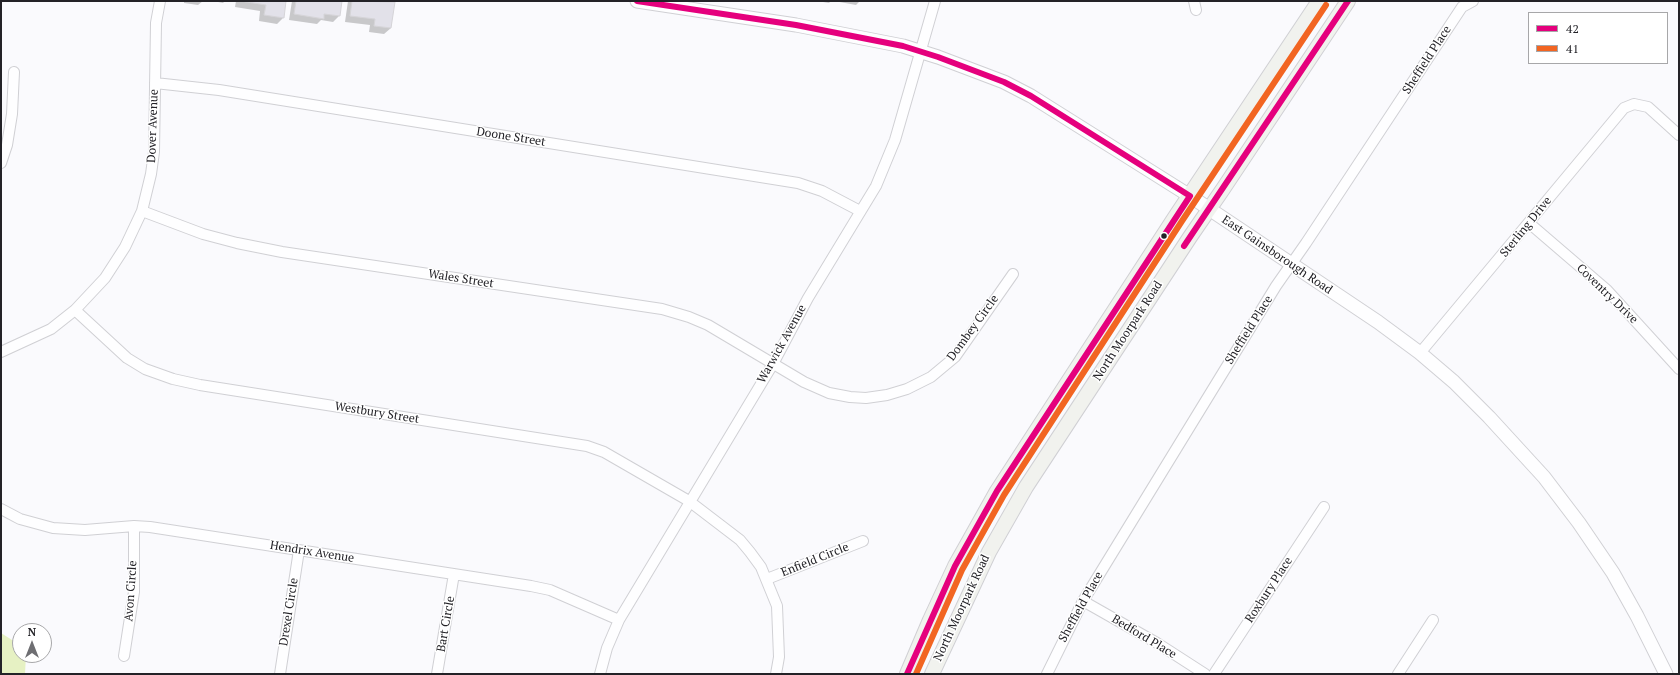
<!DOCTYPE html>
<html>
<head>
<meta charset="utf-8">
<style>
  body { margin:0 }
  #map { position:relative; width:1680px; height:675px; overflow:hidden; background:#fafafd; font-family:"PT Serif",serif }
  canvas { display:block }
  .frame { position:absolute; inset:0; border:2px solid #232227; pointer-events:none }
  .legend { position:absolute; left:1528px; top:12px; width:140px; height:52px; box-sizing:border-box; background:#fff; border:1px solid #a7a7a9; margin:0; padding:5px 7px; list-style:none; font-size:12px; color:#232227 }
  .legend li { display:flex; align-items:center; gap:8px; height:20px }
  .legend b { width:20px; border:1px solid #a7a7a9 }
  .north { position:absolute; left:12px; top:623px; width:40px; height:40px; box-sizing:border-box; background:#fff; border:1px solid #a7a7a9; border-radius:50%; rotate:0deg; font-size:11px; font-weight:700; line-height:16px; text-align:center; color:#232227 }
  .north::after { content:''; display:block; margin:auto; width:14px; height:18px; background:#6e6e72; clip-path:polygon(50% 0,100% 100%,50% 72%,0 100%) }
</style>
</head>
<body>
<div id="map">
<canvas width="1680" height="675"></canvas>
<div class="frame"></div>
<ul class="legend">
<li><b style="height:5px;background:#e5007d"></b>42</li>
<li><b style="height:5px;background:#f26522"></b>41</li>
</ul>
<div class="north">N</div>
</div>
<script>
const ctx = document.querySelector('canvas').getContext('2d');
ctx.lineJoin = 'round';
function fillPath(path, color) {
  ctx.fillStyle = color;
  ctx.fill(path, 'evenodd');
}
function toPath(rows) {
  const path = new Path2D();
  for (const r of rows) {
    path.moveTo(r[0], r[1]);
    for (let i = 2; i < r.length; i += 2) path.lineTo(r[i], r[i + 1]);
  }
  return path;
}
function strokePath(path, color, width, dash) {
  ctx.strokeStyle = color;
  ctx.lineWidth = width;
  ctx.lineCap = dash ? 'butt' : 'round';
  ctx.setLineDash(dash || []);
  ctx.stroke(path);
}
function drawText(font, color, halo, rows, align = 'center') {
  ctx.font = font + ' "PT Serif",serif';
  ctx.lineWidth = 3;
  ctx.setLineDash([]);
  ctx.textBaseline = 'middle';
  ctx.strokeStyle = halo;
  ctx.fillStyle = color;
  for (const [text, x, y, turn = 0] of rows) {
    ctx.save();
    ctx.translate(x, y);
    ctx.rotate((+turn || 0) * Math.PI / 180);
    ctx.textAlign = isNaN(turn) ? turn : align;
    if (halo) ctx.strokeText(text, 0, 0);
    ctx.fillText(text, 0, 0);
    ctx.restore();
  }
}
fillPath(toPath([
  [1,633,20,645,20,655,26,655,25,674,1,674]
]), '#e6f1c3');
fillPath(toPath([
  [184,1,203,1,198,5,184,3],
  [213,1,225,1,223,3],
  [236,1,285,1,283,18,277,24,259,21,260,11,235,7],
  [292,1,341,1,339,16,333,22,321,20,317,24,289,20],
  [348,1,383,1,394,3,391,28,384,34,369,32,370,25,345,22],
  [817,1,831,1,829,3],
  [834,1,860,1,856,5]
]), '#0003');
const building = toPath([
  [241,1,286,1,284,18,264,15,266,5,241,1],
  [296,1,342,1,340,16,324,14,324,19,294,14,296,1],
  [352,1,395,2,391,28,374,26,375,19,350,16,352,1]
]);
fillPath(building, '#e2e1e9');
strokePath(building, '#d5d4d8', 1);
const minor = toPath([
  [1194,1,1196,10],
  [155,83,219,90,798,183,822,191,860,211],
  [1,163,7,145,12,114,14,72],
  [142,211,203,234,237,243,282,252,662,309,689,317,708,325,804,382,829,393,850,397,866,398,887,395,907,389,931,377,955,357,1013,274],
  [1529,223,1607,290,1679,369],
  [75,310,127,358,145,369,173,379,200,385,587,446,604,452,689,501,740,540,750,552,761,567,777,606,779,657,776,674],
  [1,352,51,329,75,310,105,278,125,247,142,211,151,174,154,152,156,23,160,1],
  [1420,353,1624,108,1634,104,1648,107,1679,135],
  [1,509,20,519,53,528,85,530,134,526,150,527,531,586,550,590,619,620],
  [767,579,863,541],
  [1083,601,1157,643,1205,674],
  [124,656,134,592,134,526],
  [280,674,299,550],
  [437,674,454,574],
  [600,674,607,648,619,620,773,364,808,298,876,186,895,140,935,1],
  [1047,674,1083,601,1276,286,1306,243,1462,7,1473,1],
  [1214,674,1324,507],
  [1398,674,1433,620]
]);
const tertiary = toPath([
  [637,1,796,25,903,46,938,57,1004,82,1031,96,1190,196,1378,322,1420,353,1454,382,1489,417,1544,477,1579,523,1613,573,1637,616,1666,674]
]);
const secondary = toPath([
  [907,674,930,620,955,566,997,491,1175,217,1319,1],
  [932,674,989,552,1026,487,1190,237,1223,189,1348,1]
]);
strokePath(minor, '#d0d0d4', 12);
strokePath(tertiary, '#d0d0d4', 15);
strokePath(secondary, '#d0d0d4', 16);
strokePath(minor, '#fefeff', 10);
strokePath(tertiary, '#fefeff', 13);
strokePath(secondary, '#f1f2ee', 14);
strokePath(toPath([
  [637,1,796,25,903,46,938,57,1004,82,1031,96,1190,196,997,491,955,566,907,674],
  [1184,246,1348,1]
]), '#e5007d', 6);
strokePath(toPath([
  [916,674,962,570,1004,495,1182,221,1326,5]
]), '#f26522', 6);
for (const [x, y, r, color] of [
  [1164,236,3.5,"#232227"]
]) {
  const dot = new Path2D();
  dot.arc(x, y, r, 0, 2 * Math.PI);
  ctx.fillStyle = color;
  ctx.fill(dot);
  strokePath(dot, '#fff', 1.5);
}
drawText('12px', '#232227', '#fff', [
  ["Sheffield Place",1427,60,-57],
  ["Dover Avenue",153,126,-88],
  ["Doone Street",511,137,9],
  ["Sterling Drive",1526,227,-51],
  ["East Gainsborough Road",1277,255,34],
  ["Wales Street",461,279,9],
  ["Coventry Drive",1607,294,44],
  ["Dombey Circle",973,328,-54],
  ["Sheffield Place",1249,330,-58],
  ["North Moorpark Road",1128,331,-57],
  ["Warwick Avenue",782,344,-61],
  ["Westbury Street",377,413,9],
  ["Hendrix Avenue",312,552,9],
  ["Enfield Circle",815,560,-22],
  ["Roxbury Place",1269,590,-57],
  ["Avon Circle",131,591,-86],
  ["Sheffield Place",1081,607,-61],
  ["North Moorpark Road",962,608,-65],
  ["Drexel Circle",289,612,-81],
  ["Bart Circle",446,624,-80],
  ["Bedford Place",1144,637,31]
]);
</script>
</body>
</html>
